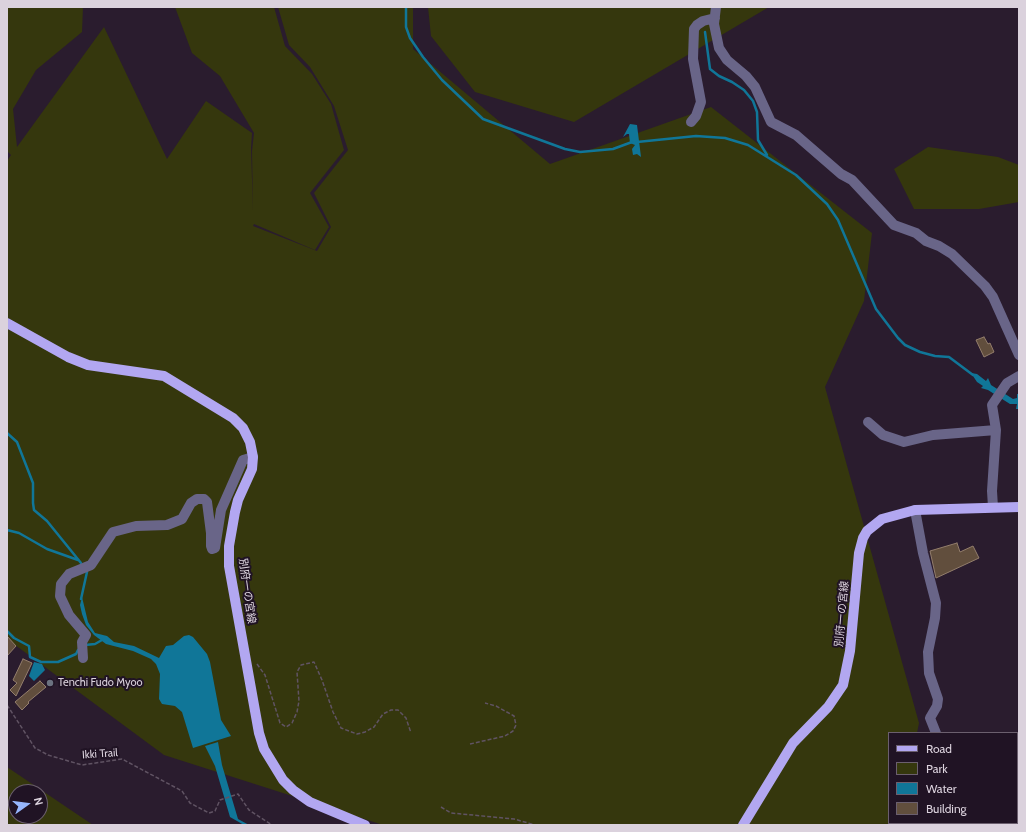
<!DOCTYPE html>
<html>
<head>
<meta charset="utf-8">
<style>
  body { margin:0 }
  #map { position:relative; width:1026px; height:832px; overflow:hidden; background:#2a1c2e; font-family:Cabin,sans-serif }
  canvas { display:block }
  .frame { position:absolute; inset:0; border:8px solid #dbd2dd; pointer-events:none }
  .legend { position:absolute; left:888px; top:732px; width:130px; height:92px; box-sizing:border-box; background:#201324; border:1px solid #6b5f6e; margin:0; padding:5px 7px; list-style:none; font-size:12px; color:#dbd2dd }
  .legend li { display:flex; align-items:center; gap:8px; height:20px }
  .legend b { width:20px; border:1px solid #6b5f6e }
  .north { position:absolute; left:8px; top:784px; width:40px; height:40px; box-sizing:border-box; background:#201324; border:1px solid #6b5f6e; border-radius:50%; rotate:76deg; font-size:11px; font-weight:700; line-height:16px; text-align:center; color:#dbd2dd }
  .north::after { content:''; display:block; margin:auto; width:14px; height:18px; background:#96b6fd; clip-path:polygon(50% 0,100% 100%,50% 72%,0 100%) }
</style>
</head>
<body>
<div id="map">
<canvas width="1026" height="832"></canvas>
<div class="frame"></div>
<ul class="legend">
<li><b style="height:5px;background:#b2a7f1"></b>Road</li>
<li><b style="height:11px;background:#35370d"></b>Park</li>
<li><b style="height:11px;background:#107698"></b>Water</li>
<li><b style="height:11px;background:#614e3d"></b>Building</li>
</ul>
<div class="north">N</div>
</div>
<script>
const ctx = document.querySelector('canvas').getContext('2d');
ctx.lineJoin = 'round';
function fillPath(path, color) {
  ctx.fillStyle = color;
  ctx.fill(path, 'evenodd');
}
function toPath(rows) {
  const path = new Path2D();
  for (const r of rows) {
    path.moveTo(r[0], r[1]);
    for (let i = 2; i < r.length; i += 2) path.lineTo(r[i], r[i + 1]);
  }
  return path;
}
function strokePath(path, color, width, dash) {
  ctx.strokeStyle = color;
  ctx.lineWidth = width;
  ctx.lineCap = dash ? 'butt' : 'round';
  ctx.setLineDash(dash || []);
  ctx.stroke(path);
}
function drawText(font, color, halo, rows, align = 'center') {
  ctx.font = font + ' Cabin,"Noto Sans JP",sans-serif';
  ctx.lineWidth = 4;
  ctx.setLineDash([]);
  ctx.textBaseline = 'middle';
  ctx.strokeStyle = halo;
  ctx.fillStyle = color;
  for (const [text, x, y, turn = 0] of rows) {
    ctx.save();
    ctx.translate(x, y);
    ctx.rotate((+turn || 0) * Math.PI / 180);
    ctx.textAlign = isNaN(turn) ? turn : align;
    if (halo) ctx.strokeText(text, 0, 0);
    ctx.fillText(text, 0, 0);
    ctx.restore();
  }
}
fillPath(toPath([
  [7,7,83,7,82,32,36,70,13,109,17,147,104,27,167,159,206,101,252,133,251,148,253,211,252,151,254,133,220,76,192,53,175,7,274,7,285,46,312,74,331,104,344,150,310,193,329,227,315,250,254,224,253,226,317,251,331,227,314,193,348,150,334,106,310,67,289,45,278,7,413,7,413,49,550,164,711,107,872,233,864,301,825,387,919,723,917,733,889,733,889,823,894,823,894,825,383,825,164,755,7,639,7,161,11,155,7,151],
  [428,7,769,7,574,122,475,92,431,36],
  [928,147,998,157,1019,165,1019,202,979,209,914,209,894,169],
  [7,767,93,825,7,825],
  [16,792,40,792,40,816,16,816]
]), '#35370d');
fillPath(toPath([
  [630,124,637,125,641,157,637,154,633,155,632,149,635,145,630,143,629,134,627,134,623,137],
  [971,373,977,374,986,381,988,378,991,385,1013,399,1017,398,1017,394,1019,394,1019,409,1016,409,1017,404,1010,404,988,390,981,388,983,386,977,382],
  [82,597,88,622,95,633,107,636,114,642,134,646,159,658,166,646,173,645,184,636,189,635,193,637,207,654,210,662,221,720,231,736,193,748,182,712,175,706,162,704,159,699,160,674,156,664,151,659,133,651,106,644,94,635,86,625,82,614,80,605],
  [34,662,42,664,45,670,34,681,29,676],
  [218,742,222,765,238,819,249,825,244,825,230,817,215,766,205,746]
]), '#107698');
strokePath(toPath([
  [406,7,406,27,410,38,423,57,442,80,483,119,565,149,580,152,613,149,632,142],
  [705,32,710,69,719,76,732,82,744,90,753,101,757,112,758,140,767,155],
  [637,142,696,136,725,138,748,145,796,175,827,204,838,220,876,309,898,338,905,345,920,352,935,356,949,357,973,375],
  [7,433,17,442,33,483,33,503,34,510,47,521,81,563],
  [7,530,19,533,47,549,78,560],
  [81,599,87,572],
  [7,631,14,638,29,646,30,657,41,662,58,662,76,654,78,650],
  [85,645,95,644,102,640]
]), '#107698', 2.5);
const building = toPath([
  [984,337,988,344,990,343,994,352,984,357,976,340,984,337],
  [957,543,960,552,973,546,979,558,936,578,930,551,957,543],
  [7,636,16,646,7,656,7,636],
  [23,659,32,663,16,696,10,690,17,683,13,680,23,659],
  [40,681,46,687,28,702,29,703,22,710,15,702,40,681]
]);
fillPath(building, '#614e3d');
strokePath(building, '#937e6c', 1);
strokePath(toPath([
  [257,664,265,675,280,723,286,727,292,723,297,712,299,701,297,672,301,665,314,662,322,680,333,712,341,728,357,734,365,732,374,727,383,714,391,710,398,710,406,718,411,733],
  [7,705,35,748,48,755,82,765,122,759,182,791,190,803,209,813,215,811,220,800,238,794,249,810,272,825],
  [470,744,505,736,513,731,516,725,514,716,496,706,485,703],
  [441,807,451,813,514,819,535,825]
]), '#605363', 1.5, [4, 2]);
strokePath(toPath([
  [716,7,714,24,719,48,727,60,746,76,755,87,771,122,796,135,841,174,852,180,894,225,916,233,926,241,939,246,952,254,985,286,993,297,1019,355],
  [691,122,696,116,701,102,693,59,694,29,697,25,703,21,715,18],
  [868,422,883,435,904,442,933,435,996,430],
  [993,507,992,491,996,430,992,405,1007,383,1019,376],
  [915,510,923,553,936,603,935,618,928,652,929,673,938,699,937,706,930,718,936,733],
  [83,658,82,642,86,635,69,615,60,596,61,584,69,574,91,565,113,532,136,526,167,525,182,519,191,503,197,499,204,499,207,502,211,533,211,546,212,549,215,548,221,510,243,460,253,457],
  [908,825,931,823,934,825],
  [942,825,951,823]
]), '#696588', 10);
strokePath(toPath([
  [7,323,68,357,88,365,164,376,233,418,243,428,250,442,253,457,252,469,238,500,235,512,229,546,229,566,259,733,264,749,283,780,293,790,310,802,365,825],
  [1017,803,1019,801],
  [743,825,793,743,828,707,843,685,850,651,859,553,863,538,867,531,882,519,915,510,1019,507],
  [995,825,996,823]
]), '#b2a7f1', 10);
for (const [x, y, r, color] of [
  [50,683,4,"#6b7280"]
]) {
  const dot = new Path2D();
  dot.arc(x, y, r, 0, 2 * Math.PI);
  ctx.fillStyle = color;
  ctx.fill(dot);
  strokePath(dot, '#201324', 1.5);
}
drawText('11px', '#dbd2dd', '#201324', [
  ["別府一の宮線",247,591,82],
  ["別府一の宮線",842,614,-85],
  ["Ikki Trail",100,754,-4]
]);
drawText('11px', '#dbd2dd', '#201324', [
  ["Tenchi Fudo Myoo",58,683]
], 'left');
</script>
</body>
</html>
